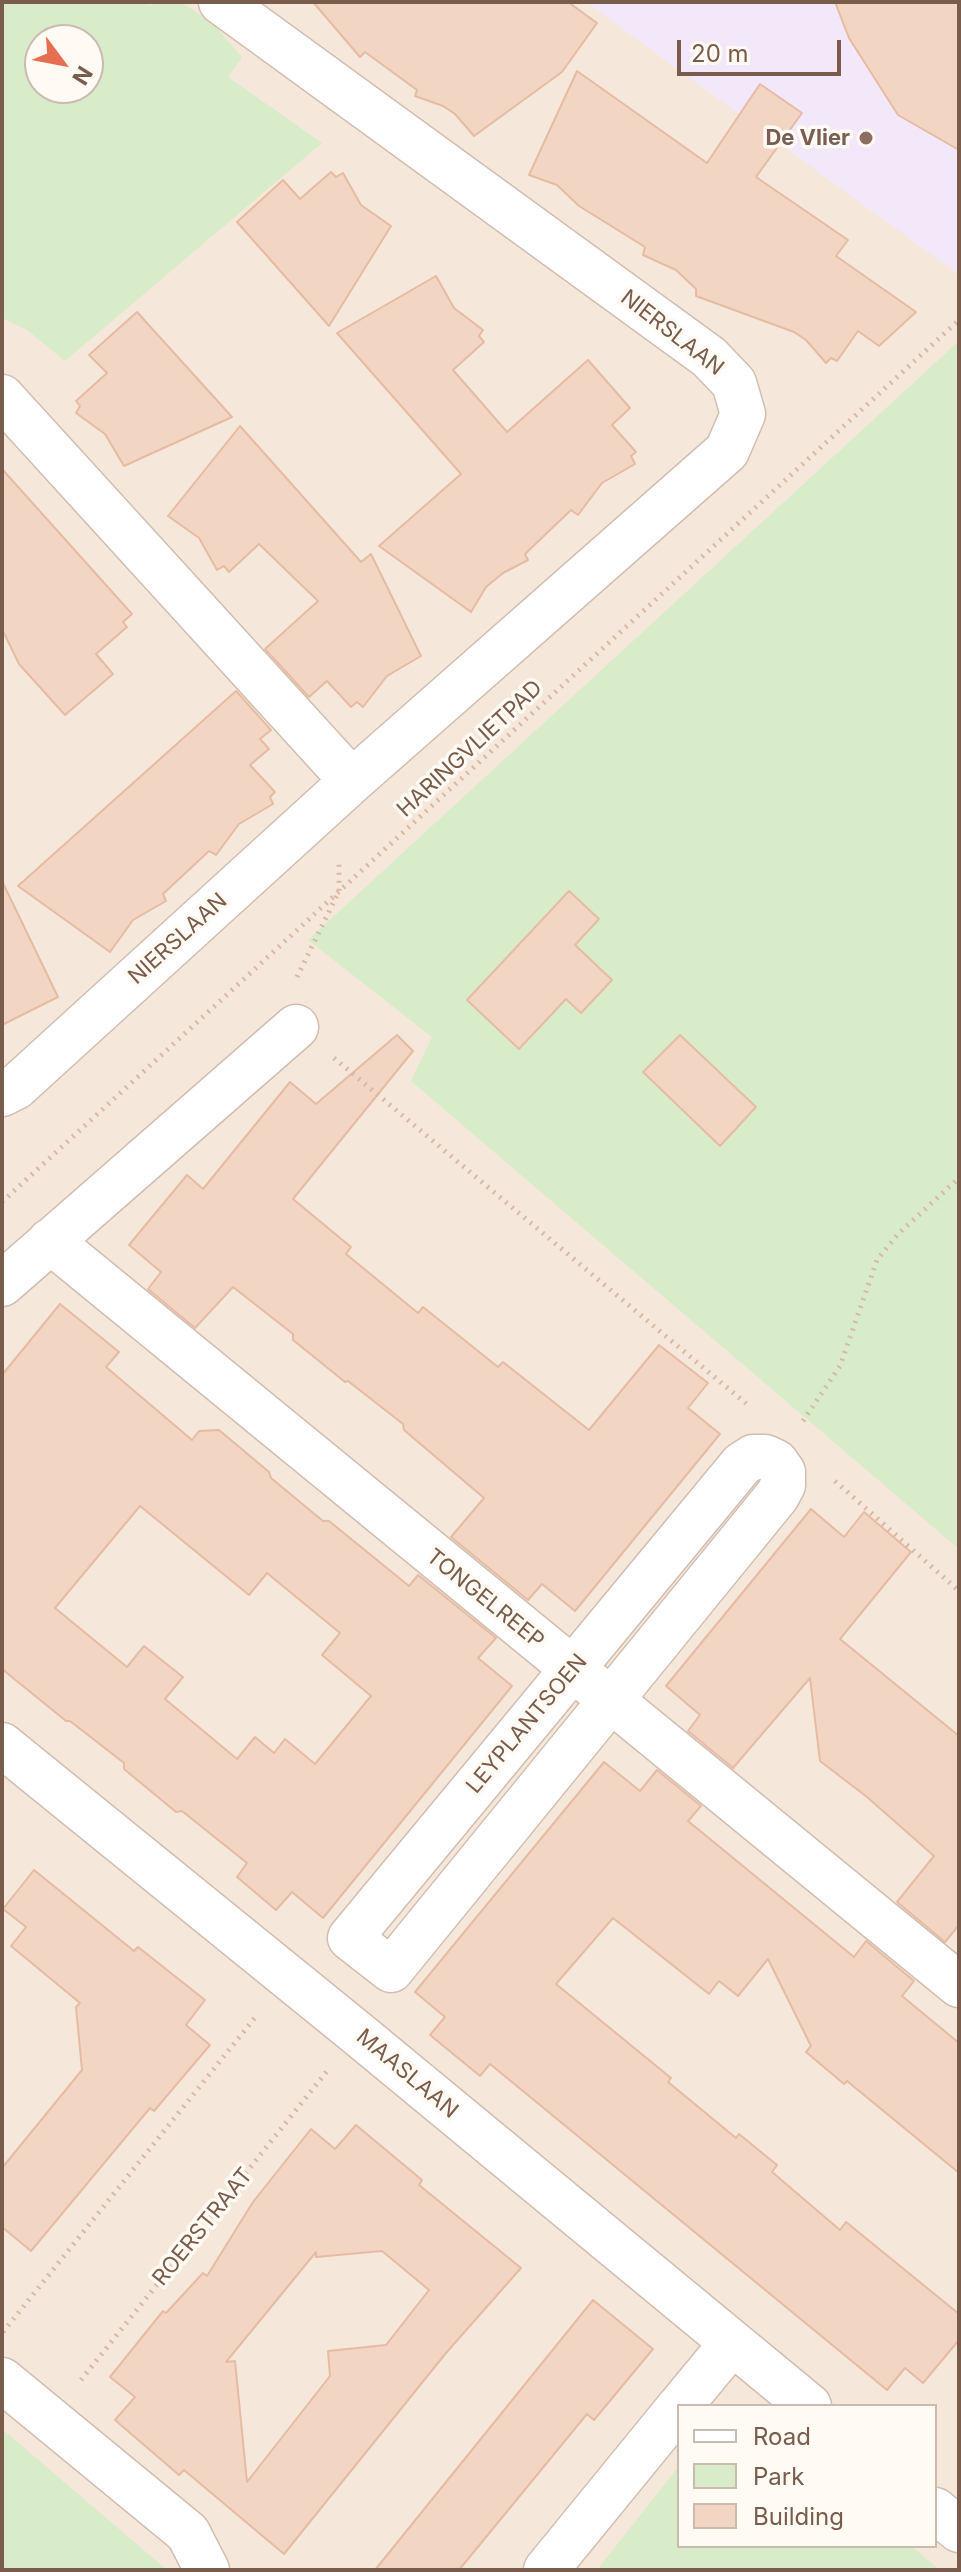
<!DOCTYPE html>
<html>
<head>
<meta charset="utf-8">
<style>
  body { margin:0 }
  #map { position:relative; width:961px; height:2572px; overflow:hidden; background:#fdf6ec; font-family:Inter,sans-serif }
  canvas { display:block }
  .frame { position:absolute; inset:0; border:4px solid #7a5c4d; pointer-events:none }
  .legend { position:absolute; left:677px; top:2404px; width:260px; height:144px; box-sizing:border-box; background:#fffaf3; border:2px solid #cabbb1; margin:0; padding:10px 14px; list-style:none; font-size:24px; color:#7a5c4d }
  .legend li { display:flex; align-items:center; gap:16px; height:40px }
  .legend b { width:40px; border:2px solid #cabbb1 }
  .north { position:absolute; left:24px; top:24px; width:80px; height:80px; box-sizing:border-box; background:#fffaf3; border:2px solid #cabbb1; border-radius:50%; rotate:122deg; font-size:22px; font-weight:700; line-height:32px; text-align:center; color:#7a5c4d }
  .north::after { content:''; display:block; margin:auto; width:28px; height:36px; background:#e76f51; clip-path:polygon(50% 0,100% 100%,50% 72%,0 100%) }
  .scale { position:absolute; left:677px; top:40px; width:164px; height:36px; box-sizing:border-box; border:4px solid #7a5c4d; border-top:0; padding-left:10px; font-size:24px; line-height:28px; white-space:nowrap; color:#7a5c4d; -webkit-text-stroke:6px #fffaf3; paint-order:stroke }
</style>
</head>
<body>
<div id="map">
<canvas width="961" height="2572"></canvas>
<div class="frame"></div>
<ul class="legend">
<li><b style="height:10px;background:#fff"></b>Road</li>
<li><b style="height:22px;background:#d8ecc9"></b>Park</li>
<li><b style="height:22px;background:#f3d5c3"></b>Building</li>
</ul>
<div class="north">N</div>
<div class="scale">20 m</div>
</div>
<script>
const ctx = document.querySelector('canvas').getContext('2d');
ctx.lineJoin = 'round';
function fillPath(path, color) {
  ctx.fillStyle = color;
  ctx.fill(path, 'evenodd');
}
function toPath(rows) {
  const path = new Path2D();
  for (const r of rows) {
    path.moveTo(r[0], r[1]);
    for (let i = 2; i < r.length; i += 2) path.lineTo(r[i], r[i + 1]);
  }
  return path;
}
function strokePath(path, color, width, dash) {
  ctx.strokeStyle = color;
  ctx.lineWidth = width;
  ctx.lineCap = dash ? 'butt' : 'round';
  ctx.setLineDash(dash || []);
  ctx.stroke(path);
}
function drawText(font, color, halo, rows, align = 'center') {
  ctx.font = font + ' Inter,sans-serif';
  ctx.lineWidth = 7;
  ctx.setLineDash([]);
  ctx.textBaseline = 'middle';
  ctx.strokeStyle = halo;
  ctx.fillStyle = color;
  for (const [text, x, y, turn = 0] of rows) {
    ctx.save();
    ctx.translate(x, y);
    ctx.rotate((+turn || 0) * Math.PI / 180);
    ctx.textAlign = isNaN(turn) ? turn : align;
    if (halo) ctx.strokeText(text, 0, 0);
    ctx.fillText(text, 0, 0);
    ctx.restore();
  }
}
fillPath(toPath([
  [2,2,959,2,959,2570,2,2570],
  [40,40,88,40,88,88,40,88],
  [679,2406,935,2406,935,2546,679,2546]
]), '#f5e8da');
fillPath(toPath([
  [586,2,959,2,959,275]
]), '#f3e8fa');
fillPath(toPath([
  [2,2,144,2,150,6,154,2,180,2,210,20,242,57,228,77,322,143,65,361,27,330,2,318],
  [40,40,88,40,88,88,40,88],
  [959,341,959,1549,411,1081,432,1037,308,940],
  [2,2429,167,2570,2,2570],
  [679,2466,679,2546,911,2546,940,2570,597,2570]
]), '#d8ecc9');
const building = toPath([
  [313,2,568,2,597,23,562,72,474,136,455,114,443,106,415,96,417,90,365,52,360,57,313,2],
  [835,2,959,2,959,150,898,115,849,38,835,2],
  [577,71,707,163,760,84,802,113,756,177,848,240,836,256,916,312,879,346,858,331,837,361,831,358,826,363,806,340,794,332,696,296,696,289,676,270,643,255,645,247,579,206,557,185,529,175,577,71],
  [331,172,336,177,343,173,361,205,391,226,329,326,237,222,283,180,300,199,331,172],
  [436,276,454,308,483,330,479,336,484,342,453,370,507,432,588,360,630,408,612,425,636,452,631,456,635,464,602,483,578,515,571,510,525,554,528,560,503,573,486,587,471,612,379,546,461,474,337,333,436,276],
  [137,312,232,417,124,466,105,434,76,413,80,406,76,401,107,373,89,355,137,312],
  [240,426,361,562,371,554,421,656,387,676,363,707,357,702,351,707,327,681,309,697,265,649,318,601,259,544,229,572,224,566,217,570,199,538,168,516,240,426],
  [2,469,132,614,123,622,127,627,96,654,113,674,65,715,19,664,2,629,2,469],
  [236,691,271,730,260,739,269,749,250,765,275,792,270,797,273,804,239,824,216,855,209,851,163,894,166,901,133,920,110,952,18,886,236,691],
  [2,881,58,997,2,1025,2,881],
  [569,891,599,919,575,945,612,980,581,1013,566,999,519,1049,467,1000,569,891],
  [397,1035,413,1051,293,1199,351,1247,346,1254,418,1313,423,1307,498,1367,503,1362,589,1430,659,1345,708,1383,688,1408,720,1434,575,1611,542,1584,528,1600,451,1537,484,1498,404,1430,403,1424,348,1381,345,1382,293,1340,293,1334,233,1287,195,1328,148,1289,161,1272,129,1245,187,1175,203,1189,290,1082,316,1104,397,1035],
  [680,1035,756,1107,720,1146,643,1072,680,1035],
  [60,1304,119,1352,106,1367,192,1440,199,1431,219,1430,269,1472,271,1478,323,1521,329,1521,409,1586,418,1575,496,1638,478,1658,512,1686,323,1918,292,1892,276,1910,237,1877,247,1863,182,1811,176,1812,124,1769,124,1763,70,1721,66,1721,2,1669,2,1375,60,1304],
  [140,1506,249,1595,267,1573,340,1633,322,1655,371,1696,315,1764,285,1739,274,1753,255,1737,237,1759,165,1699,183,1677,164,1662,144,1646,127,1667,55,1608,140,1506],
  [811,1509,844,1537,864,1512,911,1552,840,1639,959,1736,959,1925,945,1942,897,1902,934,1856,867,1797,820,1761,810,1678,733,1768,688,1731,700,1715,666,1686,811,1509],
  [604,1762,640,1791,657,1770,701,1806,688,1821,854,1957,866,1941,914,1981,902,1996,959,2043,959,2173,847,2081,844,2084,806,2052,811,2046,768,1959,738,1996,719,1981,709,1994,613,1918,556,1984,671,2078,668,2082,736,2138,739,2134,777,2165,772,2172,840,2230,846,2222,959,2314,959,2340,923,2383,905,2368,887,2390,490,2064,480,2076,430,2035,445,2017,415,1992,604,1762],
  [34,1870,134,1951,138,1947,205,2000,186,2025,210,2045,154,2111,150,2108,31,2251,2,2227,2,2168,82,2070,76,2007,80,2003,11,1946,26,1927,3,1909,34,1870],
  [356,2125,422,2180,419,2185,521,2268,446,2353,284,2554,184,2470,179,2475,115,2420,135,2397,110,2377,163,2311,166,2313,203,2273,207,2276,253,2202,311,2129,335,2149,356,2125],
  [382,2251,429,2290,386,2345,328,2351,330,2376,247,2482,235,2361,226,2362,316,2252,316,2257,382,2251],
  [593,2300,653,2349,594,2420,587,2414,459,2570,375,2570,593,2300]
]);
fillPath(building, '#f3d5c3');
strokePath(building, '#e6bba3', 2);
const street = toPath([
  [2,397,352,781],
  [2,1094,16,1087,352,781,727,451,743,414,734,383,709,357,221,2],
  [50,1241,959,1985],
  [2,1284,296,1027],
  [753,1457,765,1457,776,1462,783,1472,783,1485,777,1496,391,1970,350,1938,742,1464,753,1457],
  [2,1745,357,2033,809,2406],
  [2,2380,188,2533,207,2570],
  [680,2406,732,2343],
  [935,2510,959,2530],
  [546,2570,679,2407]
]);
strokePath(street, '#d1beb0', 47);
strokePath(toPath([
  [297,977,339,891,339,861],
  [334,1058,749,1406],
  [2,1202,959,320],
  [803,1421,840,1366,877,1260,898,1234,959,1178],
  [835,1481,959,1591],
  [3,2332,257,2015],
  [81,2380,327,2071]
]), '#d9b8a5', 5, [2, 6]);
strokePath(street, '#fff', 44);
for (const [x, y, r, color] of [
  [866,138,8,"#8d6e63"]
]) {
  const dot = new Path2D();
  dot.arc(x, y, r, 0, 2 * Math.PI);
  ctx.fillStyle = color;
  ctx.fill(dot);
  strokePath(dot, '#fffaf3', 3);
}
drawText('bold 22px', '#785e54', '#fffaf3', [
  ["De Vlier",850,138]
], 'right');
drawText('22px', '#7a5c4d', '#fffaf3', [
  ["NIERSLAAN",672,333,38],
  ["HARINGVLIETPAD",470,749,-43],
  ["NIERSLAAN",178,939,-42],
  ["TONGELREEP",485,1599,39],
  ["LEYPLANTSOEN",527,1724,-50],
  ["MAASLAAN",407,2074,40],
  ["ROERSTRAAT",203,2227,-51]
]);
</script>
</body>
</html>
